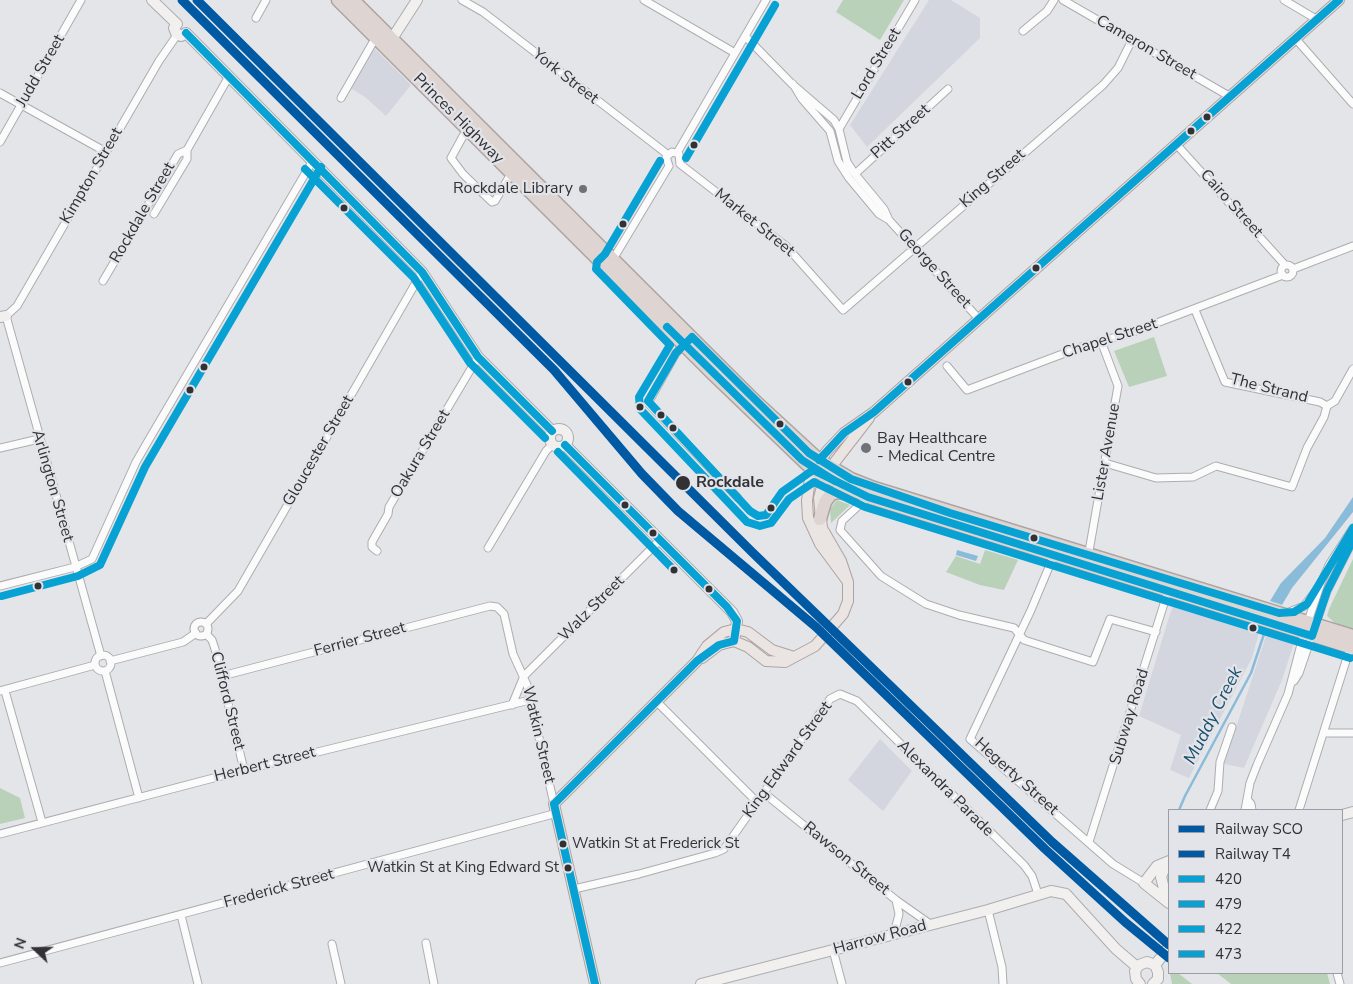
<!DOCTYPE html>
<html>
<head>
<meta charset="utf-8">
<style>
  body { margin:0 }
  #map { position:relative; width:1353px; height:984px; overflow:hidden; background:#e4e5e9; font-family:"Nunito Sans",sans-serif }
  canvas { display:block }
  .legend { position:absolute; left:1168px; top:809px; width:175px; height:165px; box-sizing:border-box; background:#e3e4ea; border:1px solid #9c9da2; margin:0; padding:6px 9px; list-style:none; font-size:15px; color:#323235 }
  .legend li { display:flex; align-items:center; gap:10px; height:25px }
  .legend b { width:25px; border:1px solid #9c9da2 }
  .north { position:absolute; left:10px; top:924px; width:50px; height:50px; -webkit-text-stroke:4px #e3e4ea; paint-order:stroke; rotate:291deg; font-size:14px; font-weight:700; line-height:20px; text-align:center; color:#323235 }
  .north::after { content:''; display:block; margin:auto; width:18px; height:22px; background:#323235; clip-path:polygon(50% 0,100% 100%,50% 72%,0 100%) }
</style>
</head>
<body>
<div id="map">
<canvas width="1353" height="984"></canvas>
<ul class="legend">
<li><b style="height:6px;background:#005aa3"></b>Railway SCO</li>
<li><b style="height:6px;background:#005aa3"></b>Railway T4</li>
<li><b style="height:6px;background:#08a1d3"></b>420</li>
<li><b style="height:6px;background:#08a1d3"></b>479</li>
<li><b style="height:6px;background:#08a1d3"></b>422</li>
<li><b style="height:6px;background:#08a1d3"></b>473</li>
</ul>
<div class="north">N</div>
</div>
<script>
const ctx = document.querySelector('canvas').getContext('2d');
ctx.lineJoin = 'round';
function fillPath(path, color) {
  ctx.fillStyle = color;
  ctx.fill(path, 'evenodd');
}
function toPath(rows) {
  const path = new Path2D();
  for (const r of rows) {
    if (r.length === 3) {
      path.moveTo(r[0] + r[2], r[1]);
      path.arc(r[0], r[1], r[2], 0, 2 * Math.PI);
      continue;
    }
    path.moveTo(r[0], r[1]);
    for (let i = 2; i < r.length; i += 2) path.lineTo(r[i], r[i + 1]);
  }
  return path;
}
function strokePath(path, color, width, dash) {
  ctx.strokeStyle = color;
  ctx.lineWidth = width;
  ctx.lineCap = dash ? 'butt' : 'round';
  ctx.setLineDash(dash || []);
  ctx.stroke(path);
}
function drawText(font, color, halo, rows, align = 'center') {
  ctx.font = font + ' "Nunito Sans",sans-serif';
  ctx.lineWidth = 4.5;
  ctx.setLineDash([]);
  ctx.textBaseline = 'middle';
  ctx.strokeStyle = halo;
  ctx.fillStyle = color;
  for (const [text, x, y, turn = 0] of rows) {
    ctx.save();
    ctx.translate(x, y);
    ctx.rotate((+turn || 0) * Math.PI / 180);
    ctx.textAlign = isNaN(turn) ? turn : align;
    if (halo) ctx.strokeText(text, 0, 0);
    ctx.fillText(text, 0, 0);
    ctx.restore();
  }
}
fillPath(toPath([
  [929,0,951,0,980,18,980,38,867,147,850,125],
  [374,48,411,85,386,116,365,97,350,88],
  [1177,603,1260,629,1252,658,1189,778,1170,770,1181,735,1139,716,1169,617,1174,604],
  [1270,633,1292,639,1294,643,1282,680,1244,768,1224,764,1266,636],
  [880,739,912,771,883,811,848,780]
]), '#d4d6df');
fillPath(toPath([
  [843,0,904,0,880,40,836,12],
  [1154,337,1167,376,1129,387,1114,351],
  [837,500,850,505,831,523,830,509],
  [985,550,1018,560,1004,590,980,585,946,572,956,556,980,564],
  [1353,559,1353,629,1336,624,1327,616,1329,609],
  [0,788,20,798,25,818,0,824],
  [1170,973,1178,973,1192,984,1172,984],
  [1217,973,1327,973,1330,984,1231,984]
]), '#b9d1b8');
fillPath(toPath([
  [1353,497,1353,512,1292,588,1282,605,1270,601,1281,583,1325,538],
  [957,550,978,556,976,561,956,555]
]), '#8abcda');
strokePath(toPath([
  [1179,810,1185,796,1251,673,1265,631]
]), '#8abcda', 2.5);
const street = toPath([
  [462,0,483,12,667,154],
  [644,0,735,53],
  [1063,0,1229,96],
  [1284,0,1316,19],
  [256,18,266,0],
  [1023,31,1047,11,1054,0],
  [745,36,792,84,834,120,839,129,847,162,855,174,884,209,889,220,979,319],
  [1295,38,1353,104],
  [793,84,802,99,830,131,838,161,849,178,879,214,889,220],
  [0,93,106,152],
  [341,98,376,37],
  [468,127,451,158,463,174,492,202,495,201,512,172],
  [839,129,915,0],
  [0,142,81,0],
  [1176,144,1285,265],
  [677,153,766,0],
  [680,164,786,246,843,310,1103,85,1118,68,1132,40],
  [669,166,666,157,672,152,679,154,680,164],
  [855,174,948,89],
  [154,214,187,159,187,150,228,78],
  [612,261,669,166],
  [1287,271,6],
  [1293,269,1353,246],
  [103,281,178,154,187,150],
  [685,344,676,353,648,403,738,498],
  [947,366,967,390,1081,347,1133,332,1283,275],
  [1327,406,1335,401,1353,369],
  [0,448,39,439],
  [1105,463,1156,478,1193,477,1216,466,1292,487,1307,448,1324,417,1327,406,1320,402,1225,382,1195,310],
  [868,497,842,521,840,530,881,576,926,604,959,615,1014,628,1024,640,1093,662,1110,619,1156,632],
  [488,548,546,451,552,445],
  [377,551,372,547,372,542,388,514,389,507,478,357],
  [1054,555,1031,610,970,739,1113,864,1144,883],
  [1088,557,1118,386,1101,341],
  [0,586,75,567,92,559,136,462,151,436,312,162],
  [1287,613,1304,606,1315,592],
  [201,629,7],
  [206,624,238,591,422,272],
  [206,634,212,640,215,649,244,770],
  [103,663,8],
  [101,656,6,316,17,306,159,61,177,35],
  [110,661,183,642,196,633],
  [105,671,139,798],
  [222,676,490,606,497,607,504,614,513,654,527,685,554,804],
  [1294,681,1299,673,1327,591,1353,540],
  [0,691,95,665],
  [5,691,42,822],
  [657,702,757,802],
  [512,705,524,676,659,541],
  [1324,733,1353,733],
  [764,793,896,900,930,924],
  [1248,800,1251,804,1252,810],
  [1210,810,1218,791,1220,762,1232,727],
  [1245,810,1250,783,1257,765,1288,694,1304,633,1321,583,1329,565,1353,528],
  [1299,810,1350,648],
  [0,834,244,770,530,700],
  [1089,842,1168,591],
  [574,889,639,874,715,853,724,849,830,699,840,694,857,701,1024,865,1032,876,1038,894],
  [988,910,1002,967,1003,984],
  [181,915,198,984],
  [894,934,899,914,896,900],
  [426,943,434,984],
  [332,944,341,984],
  [833,950,842,984],
  [0,963,557,813],
  [1337,973,1340,984]
]);
const secondary = toPath([
  [152,0,177,24],
  [177,24,174,28,176,33,181,36,186,33],
  [186,33,422,272,478,357,552,431],
  [388,45,417,0],
  [0,317,6,316],
  [559,438,9],
  [565,445,732,612,737,621,734,641],
  [1342,815,1353,812],
  [1169,861,1157,866,1144,883,1169,903],
  [1167,862,1161,877,1167,900],
  [1155,965,1169,947],
  [701,984,988,910,1051,891,1066,894,1116,949,1137,967],
  [1140,984,1136,979,1135,971,1139,965,1147,962,1155,965,1158,972,1158,979,1153,984]
]);
const primary = toPath([
  [848,582,820,544,808,518,807,501,810,478,813,470,827,451,844,433,874,412,1339,0],
  [702,658,719,645,734,641,748,647,766,661,785,662,815,646,843,614,848,601,848,582,841,561,822,528,819,498,823,483,831,467,869,418],
  [595,984,554,804,697,661,707,646,724,632,736,629,748,632,772,650,794,657]
]);
const highway = toPath([
  [338,0,712,373,813,470,868,497,1353,648],
  [353,0,756,402,819,460,851,479,874,488,1353,636],
  [820,519,825,502,831,494,838,492,851,494]
]);
strokePath(street, '#adadb0', 9);
strokePath(secondary, '#adadb0', 12);
strokePath(primary, '#ada4a2', 12);
strokePath(highway, '#ada4a2', 15);
strokePath(street, '#fbfbfc', 7);
strokePath(secondary, '#f2f0ef', 10);
strokePath(primary, '#eae4e2', 10);
strokePath(highway, '#ded5d2', 12);
strokePath(toPath([
  [186,33,422,272,478,357,552,431],
  [554,804,697,661,719,645,734,641,737,621,727,607,565,445],
  [554,804,595,984]
]), '#08a1d3', 8);
strokePath(toPath([
  [819,460,844,433,874,412,1339,0],
  [1353,528,1307,604,1294,612,1279,613,950,513,851,479,809,453,692,337,676,353,648,401,750,511,758,516,766,515,782,492,813,470,868,497,1312,636,1327,591,1353,540]
]), '#08a1d3', 8);
strokePath(toPath([
  [686,158,775,5],
  [660,161,605,254,597,262,596,269,670,345,639,397,640,409,747,522,760,526,771,523,789,499,814,482,865,507,1350,658],
  [667,327,802,460,835,481]
]), '#08a1d3', 8);
strokePath(toPath([
  [305,169,414,278,470,363,545,438],
  [558,452,674,570],
  [2,596,78,576,100,565,145,467,321,167]
]), '#08a1d3', 8);
strokePath(toPath([
  [182,0,554,370,642,474,678,511,816,627,1045,849,1125,922,1169,958]
]), '#005aa3', 9);
strokePath(toPath([
  [197,0,753,553,1052,842,1169,945]
]), '#005aa3', 9);
for (const [x, y, r, color] of [
  [1207,117,4.5,"#323235"],
  [1191,131,4.5,"#323235"],
  [694,145,4.5,"#323235"],
  [583,189,5,"#707174"],
  [344,208,4.5,"#323235"],
  [623,224,4.5,"#323235"],
  [1036,268,4.5,"#323235"],
  [204,367,4.5,"#323235"],
  [908,382,4.5,"#323235"],
  [190,390,4.5,"#323235"],
  [640,407,4.5,"#323235"],
  [661,415,4.5,"#323235"],
  [780,424,4.5,"#323235"],
  [673,428,4.5,"#323235"],
  [866,448,6,"#707174"],
  [683,483,8,"#323235"],
  [625,505,4.5,"#323235"],
  [771,508,4.5,"#323235"],
  [653,533,4.5,"#323235"],
  [1034,538,4.5,"#323235"],
  [674,570,4.5,"#323235"],
  [38,586,4.5,"#323235"],
  [709,589,4.5,"#323235"],
  [1253,628,4.5,"#323235"],
  [563,844,4.5,"#323235"],
  [568,868,4.5,"#323235"]
]) {
  const dot = new Path2D();
  dot.arc(x, y, r, 0, 2 * Math.PI);
  ctx.fillStyle = color;
  ctx.fill(dot);
  strokePath(dot, '#e3e4ea', 2);
}
drawText('15px', '#323235', '#e3e4ea', [
  ["Watkin St at Frederick St",572,844],
  ["Watkin St at King Edward St",559,868,"right"]
], 'left');
drawText('16px', '#323235', '#e3e4ea', [
  ["Cameron Street",1146,48,30],
  ["Lord Street",877,64,-59],
  ["Judd Street",41,71,-60],
  ["York Street",565,77,38],
  ["Princes Highway",458,119,45],
  ["Pitt Street",901,132,-42],
  ["Kimpton Street",92,176,-60],
  ["King Street",993,179,-41],
  ["Cairo Street",1231,204,48],
  ["Rockdale Street",143,213,-60],
  ["Market Street",754,223,39],
  ["George Street",934,269,48],
  ["Chapel Street",1110,339,-18],
  ["The Strand",1269,389,14],
  ["Gloucester Street",319,451,-60],
  ["Lister Avenue",1107,452,-80],
  ["Oakura Street",421,454,-59],
  ["Arlington Street",52,486,74],
  ["Walz Street",592,609,-45],
  ["Ferrier Street",360,640,-15],
  ["Clifford Street",227,701,76],
  ["Subway Road",1130,717,-73],
  ["Watkin Street",538,735,77],
  ["King Edward Street",788,760,-54],
  ["Herbert Street",265,765,-14],
  ["Hegerty Street",1016,777,42],
  ["Alexandra Parade",945,789,45],
  ["Rawson Street",846,859,39],
  ["Frederick Street",279,889,-15],
  ["Harrow Road",880,938,-15]
]);
drawText('16px', '#323235', '#e3e4ea', [
  ["Rockdale Library",573,189],
  ["Bay Healthcare",877,439,"left"],
  ["- Medical Centre",877,457,"left"]
], 'right');
drawText('bold 16px', '#323235', '#e3e4ea', [
  ["Rockdale",696,483]
], 'left');
drawText('italic 18px', '#1a516e', '#e3e4ea', [
  ["Muddy Creek",1214,716,-63]
]);
</script>
</body>
</html>
